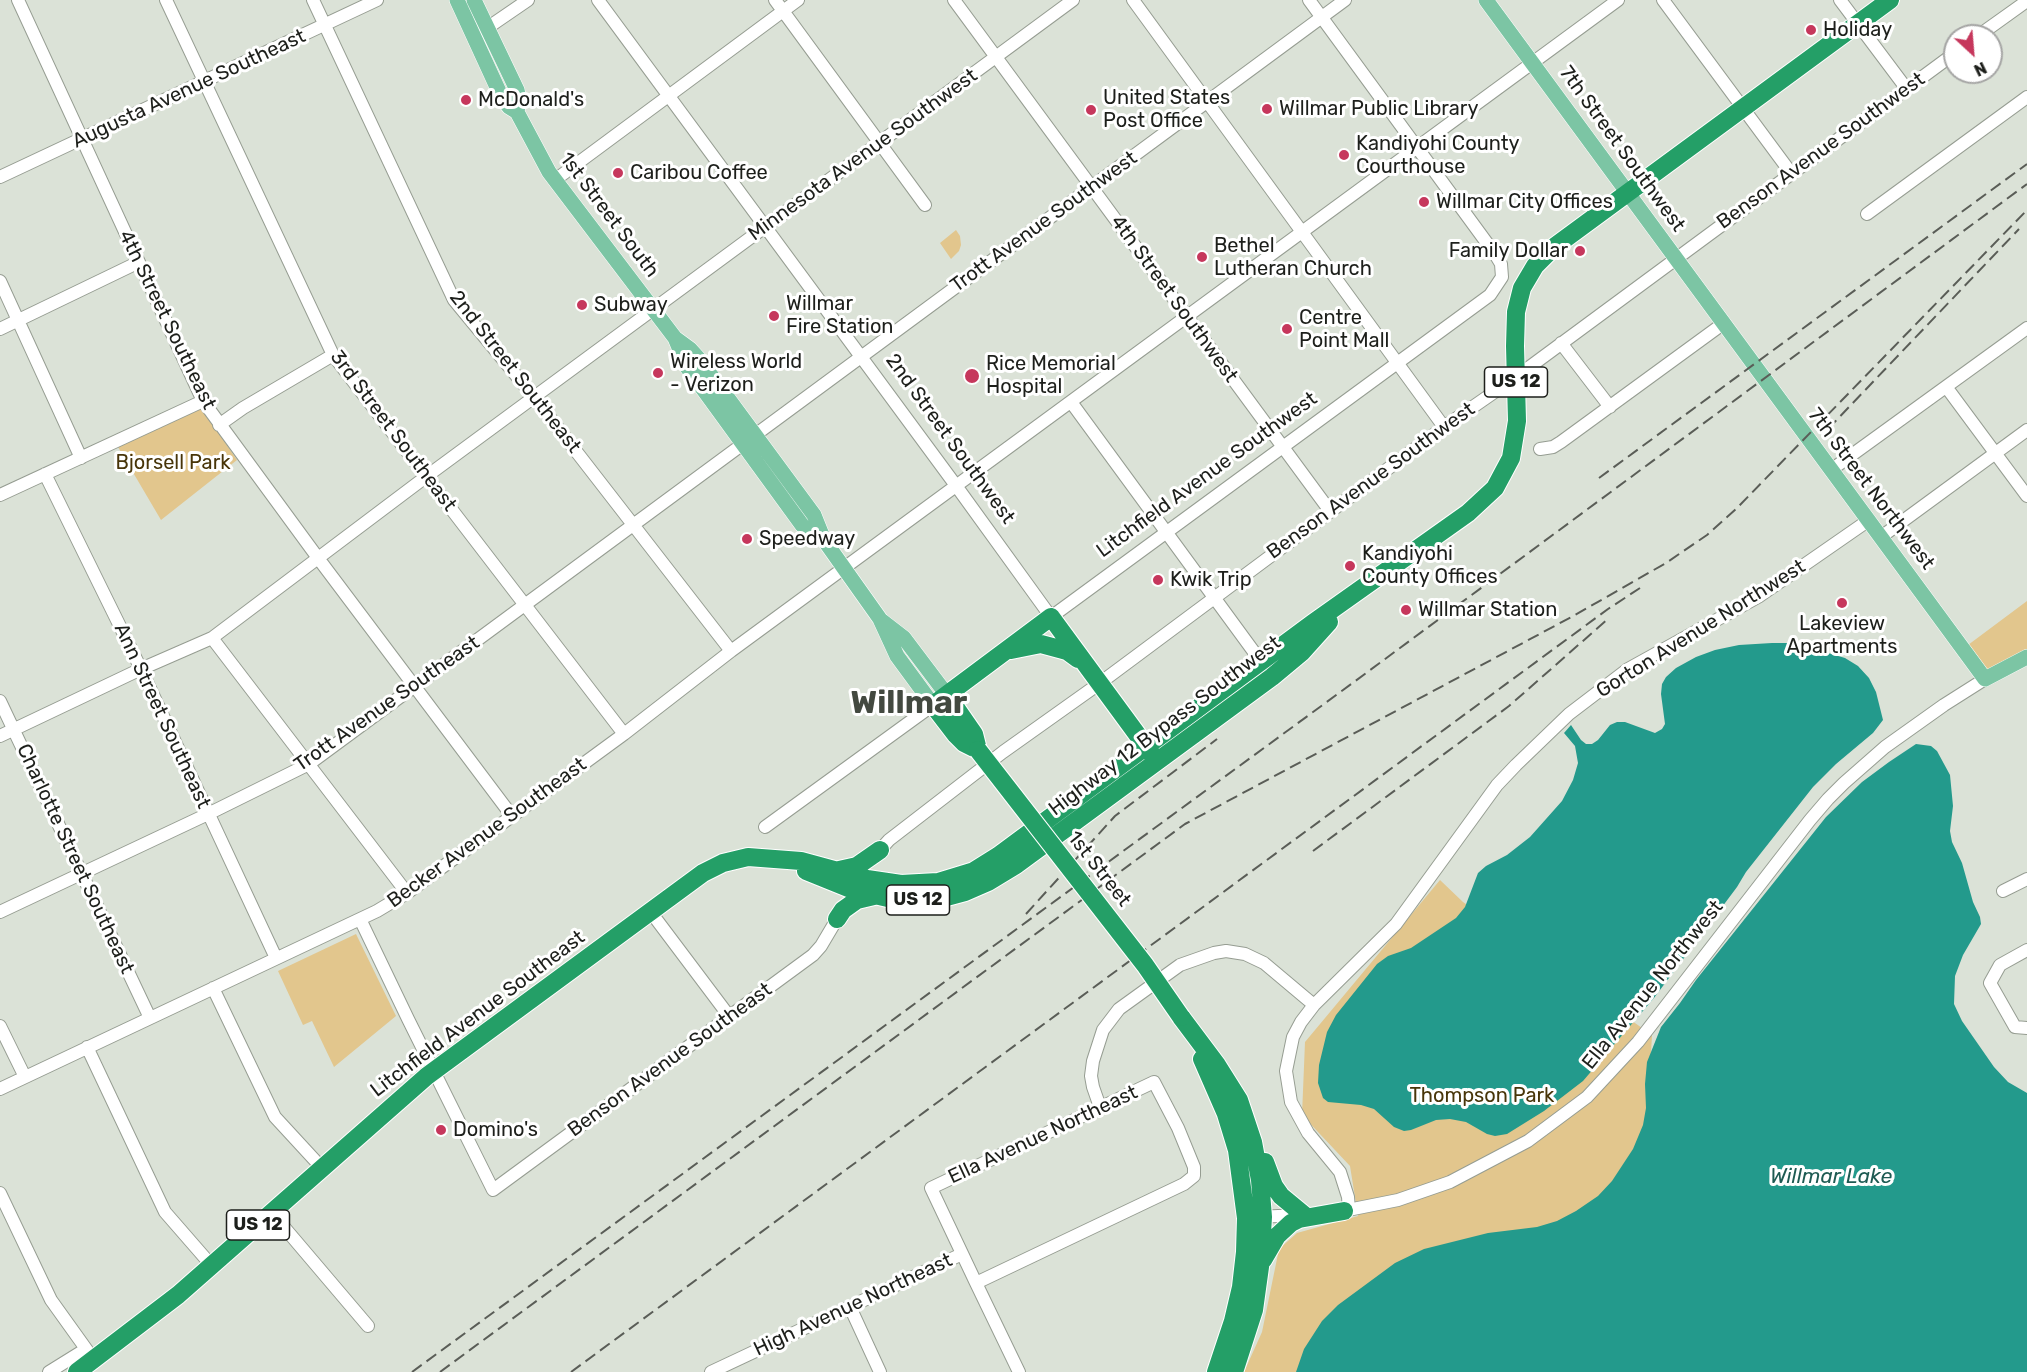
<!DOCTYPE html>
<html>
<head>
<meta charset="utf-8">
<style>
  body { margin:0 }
  #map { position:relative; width:2027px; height:1372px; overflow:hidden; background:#dbe2d7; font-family:Rubik,sans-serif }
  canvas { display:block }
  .north { position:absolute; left:1943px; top:24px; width:60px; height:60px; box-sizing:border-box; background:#fff; border:2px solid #a5a5a4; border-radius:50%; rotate:154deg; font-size:16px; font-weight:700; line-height:24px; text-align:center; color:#1d1f1b }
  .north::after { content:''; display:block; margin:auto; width:21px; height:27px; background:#c6375c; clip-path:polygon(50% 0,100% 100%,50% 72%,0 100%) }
</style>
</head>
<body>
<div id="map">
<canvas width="2027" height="1372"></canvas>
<div class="north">N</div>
</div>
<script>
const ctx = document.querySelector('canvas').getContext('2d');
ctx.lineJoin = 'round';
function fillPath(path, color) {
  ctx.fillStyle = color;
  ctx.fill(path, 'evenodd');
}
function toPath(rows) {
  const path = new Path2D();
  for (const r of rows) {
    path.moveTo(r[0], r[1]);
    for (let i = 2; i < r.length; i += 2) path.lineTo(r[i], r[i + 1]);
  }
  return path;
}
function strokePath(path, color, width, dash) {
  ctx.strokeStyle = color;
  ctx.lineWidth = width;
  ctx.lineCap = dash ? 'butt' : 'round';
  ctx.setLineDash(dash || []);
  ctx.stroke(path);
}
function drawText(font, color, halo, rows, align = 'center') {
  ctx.font = font + ' Rubik,sans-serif';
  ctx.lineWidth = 6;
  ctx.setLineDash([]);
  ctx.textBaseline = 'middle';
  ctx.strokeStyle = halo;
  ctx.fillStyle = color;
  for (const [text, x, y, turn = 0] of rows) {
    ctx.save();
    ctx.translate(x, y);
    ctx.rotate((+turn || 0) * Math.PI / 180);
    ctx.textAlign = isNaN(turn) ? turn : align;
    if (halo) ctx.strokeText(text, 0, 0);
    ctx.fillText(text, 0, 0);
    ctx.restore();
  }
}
fillPath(toPath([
  [956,230,960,236,961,245,959,251,951,259,940,243],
  [201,407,237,460,161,520,118,447],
  [2027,601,2027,652,1987,673,1968,645],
  [1440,880,1463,902,1652,1035,1646,1144,1605,1198,1310,1372,1244,1372,1262,1332,1279,1249,1297,1233,1358,1216,1350,1166,1302,1115,1305,1042],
  [356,934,396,1016,334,1067,312,1021,303,1025,278,971]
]), '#e2c68d');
fillPath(toPath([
  [1772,643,1795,643,1811,648,1845,658,1858,666,1869,678,1876,692,1883,720,1873,733,1836,764,1813,787,1746,872,1737,887,1654,998,1583,1081,1544,1111,1507,1134,1495,1136,1487,1134,1466,1122,1450,1119,1436,1120,1411,1130,1404,1131,1394,1127,1374,1109,1361,1105,1328,1102,1323,1098,1318,1083,1319,1065,1327,1032,1336,1015,1377,964,1388,956,1411,948,1456,918,1465,907,1478,873,1486,866,1507,855,1530,837,1562,801,1573,780,1578,763,1575,746,1564,733,1571,725,1581,740,1586,744,1592,744,1598,740,1610,725,1617,722,1625,722,1655,733,1662,729,1665,724,1661,694,1662,684,1666,677,1676,668,1696,657,1715,650,1739,645],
  [1916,744,1931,746,1937,751,1950,775,1953,806,1950,831,1952,842,1962,863,1973,902,1980,917,1981,924,1963,955,1955,976,1954,1004,1962,1021,1994,1067,2008,1082,2027,1093,2027,1372,1296,1372,1304,1349,1322,1321,1338,1305,1395,1263,1424,1249,1488,1233,1537,1227,1557,1221,1576,1211,1598,1196,1612,1181,1633,1149,1643,1125,1646,1108,1645,1084,1647,1062,1661,1027,1680,1003,1696,980,1826,817,1862,782,1889,762]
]), '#239a8c');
const minor = toPath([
  [18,0,203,401,318,558,512,816],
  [166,0,333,355,624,734],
  [313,0,454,300,534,397,731,651],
  [598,0,957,487,1051,617,1490,295,1502,277,1501,264,1495,254,1309,0],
  [775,0,925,205],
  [954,0,1330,511],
  [1133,0,1444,427],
  [1663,0,1791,173],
  [1840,0,1906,88],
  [1978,36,2027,1],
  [474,37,528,0],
  [0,177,377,0],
  [555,180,798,0],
  [1867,214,2027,97],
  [0,281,81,458],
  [0,329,139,262],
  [1561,343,1610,407],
  [1947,388,2027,496],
  [1071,402,1265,667],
  [219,425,243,408,333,355],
  [1540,449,1553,447,1561,442,1724,323],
  [1831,470,2027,328],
  [45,474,141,669,276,958],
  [0,495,203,401],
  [1881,537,2027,430],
  [212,638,407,893],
  [0,701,150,1018],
  [0,736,141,669,212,638,427,476,1073,0],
  [765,827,933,705],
  [880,850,889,840,1003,752,1100,683,1444,427,1516,377,1955,53],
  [2003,891,2027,879],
  [650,911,729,1016],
  [0,912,208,814,309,764,1345,0],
  [360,919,408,1019,493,1190,813,955,821,946,837,919],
  [2027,950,2000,965,1990,983,2015,1027,2027,1028],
  [213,988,275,1117,322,1168],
  [0,1026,25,1077],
  [87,1047,165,1212,212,1266],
  [0,1089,377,911,407,893,624,734,731,651,1618,0],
  [1100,1107,1093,1087,1091,1076,1093,1061,1103,1030,1119,1009,1180,965,1214,953,1226,951,1245,954,1264,963,1314,1005],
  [0,1193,51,1300,94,1360],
  [1349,1210,1348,1197,1340,1172,1308,1133,1291,1102,1286,1071,1293,1037,1301,1022,1314,1005,1396,924,1497,785,1516,765,1569,714,1628,669,1758,597,1869,520],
  [1343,1211,1398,1200,1450,1182,1528,1141,1587,1097,1638,1042,1810,820,1828,799,1844,783,1885,747,1944,705,1985,679],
  [272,1213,368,1326],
  [1256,1217,1301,1215],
  [976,1283,1184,1184,1194,1176,1194,1167,1178,1128,1154,1082,931,1188,976,1283,1019,1372],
  [850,1307,880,1372],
  [49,1372,86,1349],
  [711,1372,962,1254]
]);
const major = toPath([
  [457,0,502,98,509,107,517,112,549,172,675,338,687,367,802,525,811,534,824,540],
  [474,0,517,90,519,99,517,112],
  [1486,0,1985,679,2027,657],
  [675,338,690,349,699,359,814,515,824,540,880,619,897,656,933,705],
  [882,621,904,638,947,695]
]);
const highway = toPath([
  [1011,650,1041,644,1067,651,1078,659],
  [947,695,974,734,978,750],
  [978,750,964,743,956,735,933,705,1051,617,1153,756],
  [839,870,857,866,880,850],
  [806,871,853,890,892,899,939,899,965,892,988,882,1016,865,1272,677,1302,652,1329,622],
  [837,919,843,910,857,900,874,896],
  [1181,1017,1217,1065,1239,1100,1253,1142,1260,1180,1263,1217,1260,1267,1254,1310,1234,1372],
  [1202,1059,1226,1114,1237,1150,1246,1218,1245,1252,1241,1287,1233,1321,1216,1372],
  [1265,1162,1274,1186,1281,1196,1304,1215],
  [1263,1260,1277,1236,1291,1223,1299,1219,1344,1211],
  [77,1372,178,1295,427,1076,703,873,723,863,748,857,801,861,867,879,901,884,938,882,974,871,998,856,1313,623,1468,513,1495,488,1511,458,1517,421,1515,346,1516,312,1522,288,1535,266,1554,247,1890,0]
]);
strokePath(minor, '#969d92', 14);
strokePath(major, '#fff', 16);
strokePath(highway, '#fff', 20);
strokePath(minor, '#fff', 12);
strokePath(major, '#7cc5a4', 15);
strokePath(highway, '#249f67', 18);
strokePath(toPath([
  [1828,429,2019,229],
  [1599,478,2027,164],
  [1313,851,1509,706,1609,618],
  [1026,914,1115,816,1217,739],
  [412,1372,1354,682,2027,184],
  [440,1372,1185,824,1575,615,1666,563,1707,535,1737,508,2027,210],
  [571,1372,1608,609,1640,588]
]), '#5a5d57', 2, [12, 6]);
const highwayBridge = toPath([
  [978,750,1145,965,1181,1017]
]);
strokePath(highwayBridge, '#fff', 20, []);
strokePath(highwayBridge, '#249f67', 18);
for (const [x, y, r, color] of [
  [1811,30,6,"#c6375c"],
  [466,100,6,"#c6375c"],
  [1267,109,6,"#c6375c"],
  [1091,110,6,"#c6375c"],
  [1344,155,6,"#c6375c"],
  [618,173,6,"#c6375c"],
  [1424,202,6,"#c6375c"],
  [1580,251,6,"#c6375c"],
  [1202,257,6,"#c6375c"],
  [582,305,6,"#c6375c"],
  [774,316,6,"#c6375c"],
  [1287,329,6,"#c6375c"],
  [658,373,6,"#c6375c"],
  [972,376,8,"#c6375c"],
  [747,539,6,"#c6375c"],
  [1350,566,6,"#c6375c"],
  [1158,580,6,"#c6375c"],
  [1842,603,6,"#c6375c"],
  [1406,610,6,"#c6375c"],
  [441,1130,6,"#c6375c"]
]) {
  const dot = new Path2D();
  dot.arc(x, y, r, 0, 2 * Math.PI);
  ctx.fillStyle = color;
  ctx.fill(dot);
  strokePath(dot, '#fff', 2);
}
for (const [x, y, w] of [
  [1516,382,63],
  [918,900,63],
  [258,1225,63]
]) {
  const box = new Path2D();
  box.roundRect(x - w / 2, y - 15, w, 30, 4.5);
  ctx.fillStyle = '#fff';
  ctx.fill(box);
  strokePath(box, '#1d1f1b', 1.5);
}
drawText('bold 18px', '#1d1f1b', null, [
  ["US 12",1516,382],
  ["US 12",918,900],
  ["US 12",258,1225]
]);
drawText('20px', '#1d1f1b', '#fff', [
  ["Holiday",1823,30],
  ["United States",1103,98],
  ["Post Office",1103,121],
  ["McDonald's",478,100],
  ["Willmar Public Library",1279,109],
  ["Kandiyohi County",1356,144],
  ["Courthouse",1356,167],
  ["Caribou Coffee",630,173],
  ["Willmar City Offices",1436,202],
  ["Bethel",1214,246],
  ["Lutheran Church",1214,269],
  ["Family Dollar",1568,251,"right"],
  ["Willmar",786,304],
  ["Fire Station",786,327],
  ["Subway",594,305],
  ["Centre",1299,318],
  ["Point Mall",1299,341],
  ["Wireless World",670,362],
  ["- Verizon",670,385],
  ["Rice Memorial",986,364],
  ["Hospital",986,387],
  ["Speedway",759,539],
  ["Kandiyohi",1362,554],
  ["County Offices",1362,577],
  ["Kwik Trip",1170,580],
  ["Willmar Station",1418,610],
  ["Lakeview",1842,624,"center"],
  ["Apartments",1842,647,"center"],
  ["Domino's",453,1130]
], 'left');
drawText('20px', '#1d1f1b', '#fff', [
  ["Augusta Avenue Southeast",189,89,-25],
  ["7th Street Southwest",1622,149,54],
  ["Benson Avenue Southwest",1821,151,-36],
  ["Minnesota Avenue Southwest",863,155,-36],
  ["1st Street South",609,215,53],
  ["Trott Avenue Southwest",1044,222,-36],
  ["4th Street Southwest",1174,299,54],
  ["4th Street Southeast",167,320,64],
  ["2nd Street Southeast",515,372,52],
  ["3rd Street Southeast",393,431,53],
  ["2nd Street Southwest",950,439,54],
  ["Litchfield Avenue Southwest",1207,475,-36],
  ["Benson Avenue Southwest",1371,481,-36],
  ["7th Street Northwest",1871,489,53],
  ["Gorton Avenue Northwest",1701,629,-32],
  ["Trott Avenue Southeast",387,704,-35],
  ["Ann Street Southeast",162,716,65],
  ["Highway 12 Bypass Southwest",1165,726,-37],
  ["Becker Avenue Southeast",487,833,-36],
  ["Charlotte Street Southeast",75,859,65],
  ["1st Street",1099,869,52],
  ["Ella Avenue Northwest",1653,985,-51],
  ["Litchfield Avenue Southeast",478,1014,-37],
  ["Benson Avenue Southeast",670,1060,-36],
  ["Ella Avenue Northeast",1043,1135,-25],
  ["High Avenue Northeast",853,1305,-25]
]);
drawText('20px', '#483509', '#fff', [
  ["Bjorsell Park",173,463],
  ["Thompson Park",1482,1096]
]);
drawText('italic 21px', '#1e5b53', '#fff', [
  ["Willmar Lake",1831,1177]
]);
drawText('bold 32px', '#434940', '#fff', [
  ["Willmar",909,704]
]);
</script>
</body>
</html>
